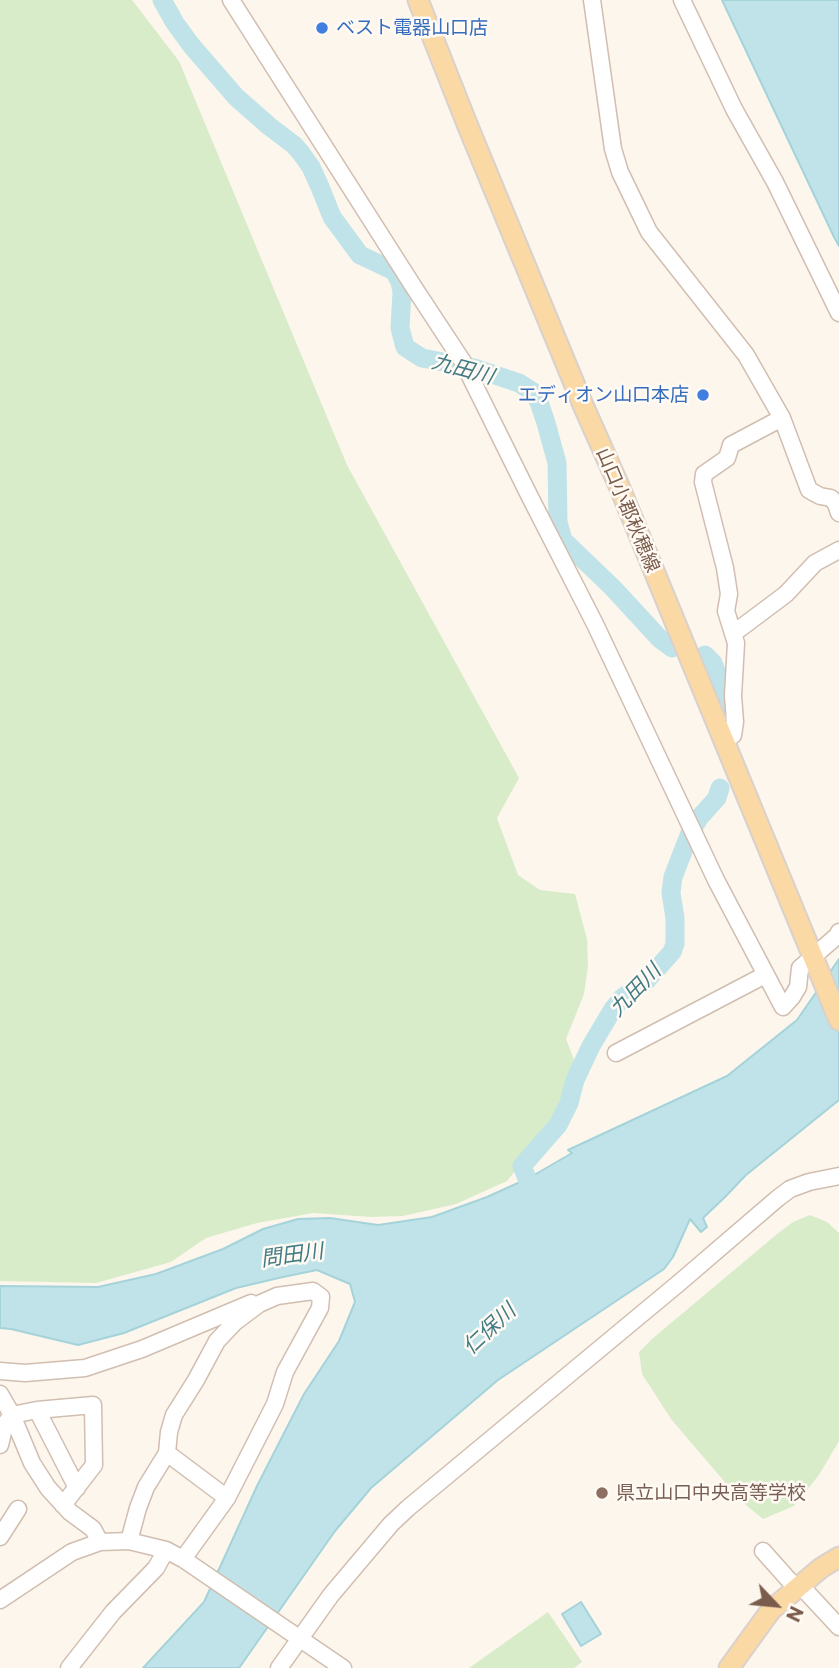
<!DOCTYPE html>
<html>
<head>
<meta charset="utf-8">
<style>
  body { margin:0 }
  #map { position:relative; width:839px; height:1668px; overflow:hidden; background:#fdf6ec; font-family:Commissioner,sans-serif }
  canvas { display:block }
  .north { position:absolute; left:741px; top:1570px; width:70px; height:70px; -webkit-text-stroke:5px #fffaf3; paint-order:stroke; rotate:116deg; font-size:19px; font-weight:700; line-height:28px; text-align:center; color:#7a5c4d }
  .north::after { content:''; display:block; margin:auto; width:24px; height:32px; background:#7a5c4d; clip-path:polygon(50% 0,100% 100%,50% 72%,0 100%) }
</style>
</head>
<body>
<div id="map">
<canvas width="839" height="1668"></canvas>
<div class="north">N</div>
</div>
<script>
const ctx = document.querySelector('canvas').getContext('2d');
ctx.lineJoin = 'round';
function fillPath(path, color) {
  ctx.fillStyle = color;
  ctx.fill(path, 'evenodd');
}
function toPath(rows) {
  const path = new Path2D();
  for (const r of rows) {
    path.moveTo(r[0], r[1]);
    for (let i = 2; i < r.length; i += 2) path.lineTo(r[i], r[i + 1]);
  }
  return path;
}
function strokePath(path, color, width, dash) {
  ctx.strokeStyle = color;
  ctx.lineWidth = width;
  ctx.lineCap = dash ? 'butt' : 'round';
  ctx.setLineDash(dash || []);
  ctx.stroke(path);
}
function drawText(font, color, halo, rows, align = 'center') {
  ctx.font = font + ' Commissioner,"Noto Sans JP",sans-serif';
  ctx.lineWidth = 5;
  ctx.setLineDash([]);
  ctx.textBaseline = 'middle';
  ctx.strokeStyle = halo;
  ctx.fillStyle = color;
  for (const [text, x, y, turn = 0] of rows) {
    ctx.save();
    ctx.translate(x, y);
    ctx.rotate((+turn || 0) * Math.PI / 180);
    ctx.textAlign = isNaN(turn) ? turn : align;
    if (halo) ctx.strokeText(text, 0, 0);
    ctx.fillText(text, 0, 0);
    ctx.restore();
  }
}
fillPath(toPath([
  [0,0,132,0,179,61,347,465,519,778,497,818,518,875,540,890,575,894,587,939,588,966,584,994,566,1039,575,1062,557,1119,507,1181,456,1204,403,1216,371,1217,313,1213,257,1223,206,1238,171,1262,96,1283,0,1281],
  [810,1215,827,1222,839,1233,839,1441,819,1475,794,1506,763,1519,741,1501,671,1419,642,1374,639,1352,652,1339,777,1234,793,1222],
  [548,1612,582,1662,574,1668,469,1668]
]), '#d8ecc9');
const water = toPath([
  [722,0,839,0,839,246,834,237,722,0],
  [839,959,839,1100,746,1175,725,1197,703,1218,707,1227,701,1232,690,1219,673,1257,664,1269,498,1380,371,1488,335,1531,239,1668,143,1668,204,1602,257,1486,304,1394,339,1341,355,1302,350,1284,317,1270,283,1277,236,1288,124,1333,78,1345,11,1329,0,1328,0,1286,98,1287,156,1274,223,1249,263,1229,298,1219,330,1218,378,1225,432,1217,487,1197,529,1178,572,1153,568,1150,727,1076,797,1020,839,959],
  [581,1602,601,1634,581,1646,562,1614,581,1602]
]);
fillPath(water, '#bfe3e8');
strokePath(water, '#a5d3da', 2);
strokePath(toPath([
  [162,0,175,23,191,45,236,97,269,126,294,145,301,153,311,167,320,187,332,217,360,255,394,271,400,282,402,292,400,328,405,347,422,358,474,368,519,383,533,392,539,402,546,423,557,463,558,522,563,540,613,588,660,639,672,648],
  [705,655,713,663,724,692,727,711],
  [532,1205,528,1181,522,1166,558,1125,569,1103,575,1080,591,1046,613,1009,622,998,646,981,672,952,675,944,675,918,671,893,673,877,690,833,699,818,717,798,720,788]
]), '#bfe3e8', 19);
const minor = toPath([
  [231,0,415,289,463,362,529,495,595,624,716,880,783,1007,792,997,798,987,800,968,837,936,839,932],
  [592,0,613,149,620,172,649,232,746,355,782,418,809,490,820,496,831,498,836,504,839,513],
  [682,0,734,109,775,182,839,313],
  [734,633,786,594,815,563,839,550],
  [724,740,733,735,735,722,733,696,736,643,726,611,729,594,725,568,703,482,704,474,727,458,731,445,782,418],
  [616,1053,765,975],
  [0,1371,25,1373,85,1368,142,1349,251,1303],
  [0,1394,12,1415,32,1463,48,1488,70,1512,93,1529,100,1542],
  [37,1410,77,1488],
  [0,1445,5,1424,12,1415,37,1410,93,1405,94,1465,63,1505],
  [167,1453,227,1498],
  [0,1537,18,1509],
  [129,1541,138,1508,146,1487,167,1453,169,1432,174,1415,196,1380,217,1341,235,1322,259,1304,277,1296,313,1291,321,1297,320,1308,285,1372,275,1404,227,1498,183,1559],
  [763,1551,796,1588],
  [800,1585,839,1627],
  [0,1600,72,1552,100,1542,129,1541,166,1550,183,1559,343,1668],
  [69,1668,113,1612,156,1568,166,1550],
  [279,1668,331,1595,391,1524,408,1508,679,1283,778,1198,790,1189,809,1182,839,1176]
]);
const major = toPath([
  [418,0,467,124,583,405,619,486,839,1020],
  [729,1668,771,1610,821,1568,839,1557]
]);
strokePath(minor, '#d1beb0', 19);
strokePath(major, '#dad1cd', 23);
strokePath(minor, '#fff', 16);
strokePath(major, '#fbd9a5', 19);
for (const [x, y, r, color] of [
  [322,28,7,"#3f7fe0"],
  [703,395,7,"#3f7fe0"],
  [602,1493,7,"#8d6e63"]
]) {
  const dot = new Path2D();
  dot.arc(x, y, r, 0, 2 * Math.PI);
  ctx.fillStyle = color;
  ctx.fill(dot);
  strokePath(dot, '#fffaf3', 2.5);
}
drawText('19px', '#366cbe', '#fffaf3', [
  ["ベスト電器山口店",336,28],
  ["エディオン山口本店",689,395,"right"]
], 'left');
drawText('19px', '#7a5c4d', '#fffaf3', [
  ["山口小郡秋穂線",628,510,67]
]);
drawText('19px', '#785e54', '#fffaf3', [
  ["県立山口中央高等学校",616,1493]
], 'left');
drawText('italic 21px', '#437c86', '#fffaf3', [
  ["九田川",463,369,15],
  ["九田川",635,990,-46],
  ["問田川",292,1255,-8],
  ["仁保川",489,1329,-43]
]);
</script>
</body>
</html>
